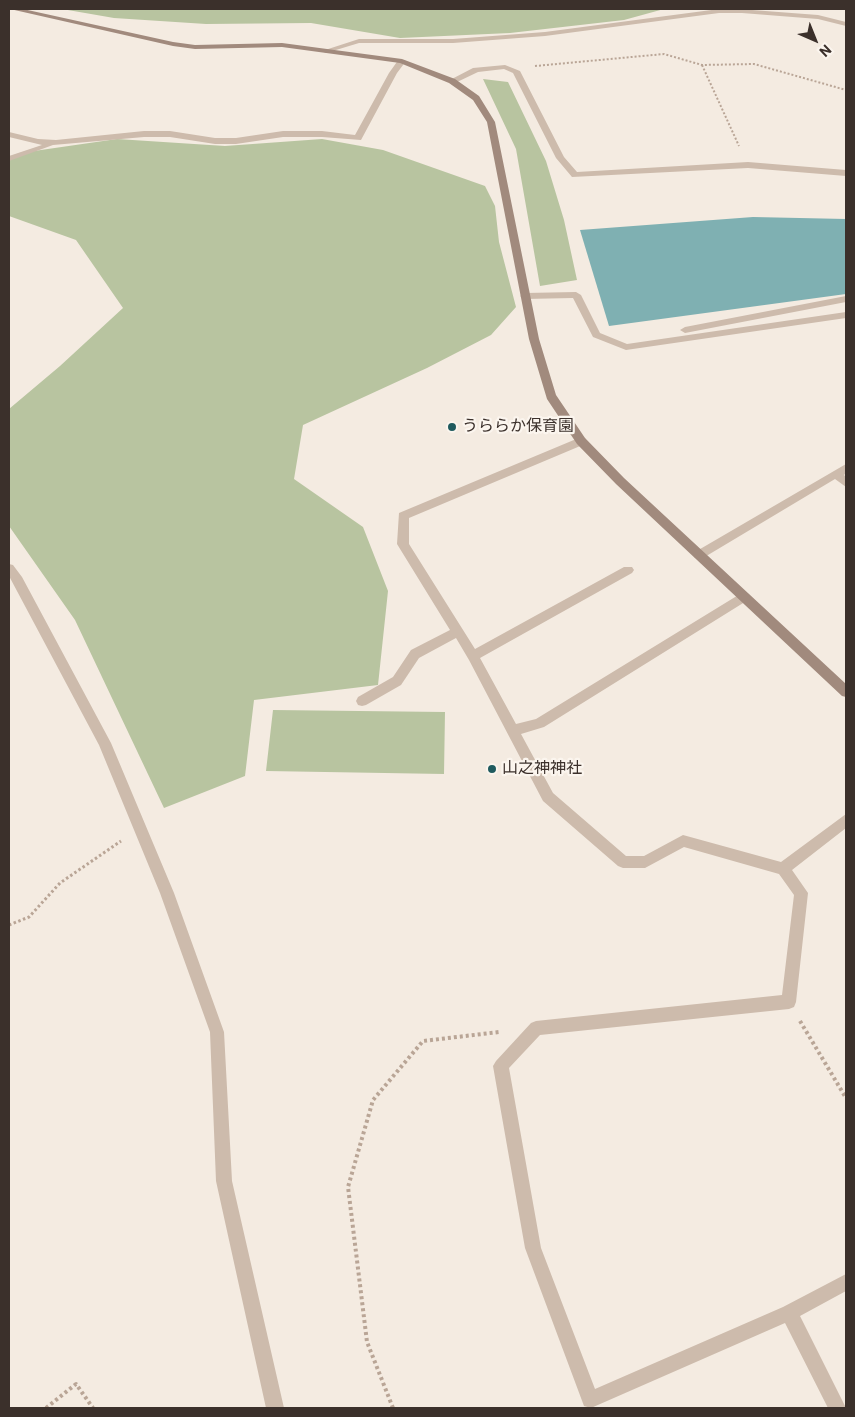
<!DOCTYPE html>
<html>
<head>
<meta charset="utf-8">
<style>
  body { margin:0 }
  #map { position:relative; width:855px; height:1417px; overflow:hidden; background:#f4ebe1; font-family:Roboto,sans-serif }
  canvas { display:block }
  .frame { position:absolute; inset:0; border:10px solid #3b302b; pointer-events:none }
  .north { position:absolute; left:790px; top:15px; width:50px; height:50px; -webkit-text-stroke:4px #fbf5ee; paint-order:stroke; rotate:136deg; font-size:14px; font-weight:700; line-height:20px; text-align:center; color:#3b302b }
  .north::after { content:''; display:block; margin:auto; width:18px; height:22px; background:#3b302b; clip-path:polygon(50% 0,100% 100%,50% 72%,0 100%) }
</style>
</head>
<body>
<div id="map">
<canvas width="855" height="1417"></canvas>
<div class="frame"></div>
<div class="north">N</div>
</div>
<script>
const ctx = document.querySelector('canvas').getContext('2d');
ctx.lineJoin = 'round';
function fillPath(path, color) {
  ctx.fillStyle = color;
  ctx.fill(path, 'evenodd');
}
function toPath(rows) {
  const path = new Path2D();
  for (const r of rows) {
    path.moveTo(r[0], r[1]);
    for (let i = 2; i < r.length; i += 2) path.lineTo(r[i], r[i + 1]);
  }
  return path;
}
function strokePath(path, color, width, dash) {
  ctx.strokeStyle = color;
  ctx.lineWidth = width;
  ctx.lineCap = dash ? 'butt' : 'round';
  ctx.setLineDash(dash || []);
  ctx.stroke(path);
}
function drawText(font, color, halo, rows, align = 'center') {
  ctx.font = font + ' Roboto,"Noto Sans JP",sans-serif';
  ctx.lineWidth = 4.5;
  ctx.setLineDash([]);
  ctx.textBaseline = 'middle';
  ctx.strokeStyle = halo;
  ctx.fillStyle = color;
  for (const [text, x, y, turn = 0] of rows) {
    ctx.save();
    ctx.translate(x, y);
    ctx.rotate((+turn || 0) * Math.PI / 180);
    ctx.textAlign = isNaN(turn) ? turn : align;
    if (halo) ctx.strokeText(text, 0, 0);
    ctx.fillText(text, 0, 0);
    ctx.restore();
  }
}
fillPath(toPath([
  [62,9,664,9,624,20,510,33,400,38,311,23,206,24,114,18],
  [483,79,508,82,546,161,564,220,577,280,540,286,516,149],
  [117,139,225,146,322,139,383,150,485,186,495,206,499,242,516,307,491,335,427,368,303,425,294,479,363,527,388,591,378,685,254,700,245,776,164,808,75,620,9,526,9,409,60,366,123,308,76,240,9,216,9,159,34,151],
  [273,710,445,712,444,774,266,771]
]), '#b8c4a0');
fillPath(toPath([
  [753,217,846,219,846,294,609,326,580,230]
]), '#7fb0b2');
strokePath(toPath([
  [702,65,739,146],
  [535,66,664,54,702,65,754,64,846,90]
]), '#b9a596', 2, [2, 2]);
strokePath(toPath([
  [9,925,29,917,60,883,121,841]
]), '#b9a596', 3, [2.5, 2.5]);
strokePath(toPath([
  [800,1021,846,1098],
  [46,1408,76,1384,93,1408],
  [393,1408,367,1342,348,1187,373,1100,423,1041,499,1032]
]), '#b9a596', 4, [3, 3]);
fillPath(toPath([
  [719,9,742,9,746,11,742,13,719,13,545,36,453,43,359,43,326,53,322,51,359,39,453,39,545,32,719,9]
]), '#cdbbac');
fillPath(toPath([
  [739,9,818,15,846,22,846,26,818,19,742,13,738,11,739,9],
  [399,59,406,61,397,73,361,140,322,137,283,137,236,144,215,144,170,137,144,137,53,145,9,161,9,156,42,145,9,137,9,132,38,139,56,140,144,131,170,131,215,138,236,138,283,131,322,131,355,135,389,73,399,59],
  [505,65,520,71,564,157,577,172,748,162,846,170,846,176,748,168,572,177,556,158,513,73,504,69,478,72,455,83,448,81,473,68,505,65],
  [576,292,581,295,600,333,627,344,846,312,846,318,626,350,593,337,573,298,525,299,520,296,525,293,576,292],
  [846,296,846,302,685,333,680,330,685,327,846,296],
  [581,437,585,438,586,441,585,444,409,518,409,544,475,649,624,567,632,567,634,570,632,573,480,658,516,724,536,719,740,594,748,594,750,597,748,600,544,727,521,734,553,793,626,856,644,856,683,835,781,862,846,814,846,828,792,870,808,893,796,1002,794,1007,789,1009,540,1035,509,1068,541,1248,595,1389,783,1307,846,1274,846,1291,800,1316,846,1408,828,1408,785,1323,591,1408,584,1406,525,1248,493,1066,496,1061,531,1023,536,1021,782,995,794,895,779,874,684,847,645,868,623,868,618,866,543,801,469,660,456,638,419,658,401,685,366,705,362,706,358,705,356,701,358,697,393,677,411,650,450,630,397,544,399,513,581,437],
  [846,464,846,473,844,475,846,477,846,487,835,479,703,558,695,558,693,555,695,552,846,464],
  [9,564,13,565,22,577,111,743,174,893,224,1032,232,1181,284,1408,266,1408,216,1181,210,1032,160,893,99,745,9,576,9,564]
]), '#cdbbac');
fillPath(toPath([
  [10,9,23,9,173,42,195,45,282,43,402,59,455,79,479,96,495,122,539,339,556,395,585,438,624,478,846,684,846,697,842,696,616,484,577,444,547,399,529,339,487,122,473,100,449,83,400,63,282,47,195,49,173,46,10,9]
]), '#a18a7d');
for (const [x, y, r, color] of [
  [452,427,5,"#1f5a5e"],
  [492,769,5,"#1f5a5e"]
]) {
  const dot = new Path2D();
  dot.arc(x, y, r, 0, 2 * Math.PI);
  ctx.fillStyle = color;
  ctx.fill(dot);
  strokePath(dot, '#fbf5ee', 2);
}
drawText('16px', '#3b302b', '#fbf5ee', [
  ["うららか保育園",462,427],
  ["山之神神社",502,769]
], 'left');
</script>
</body>
</html>
